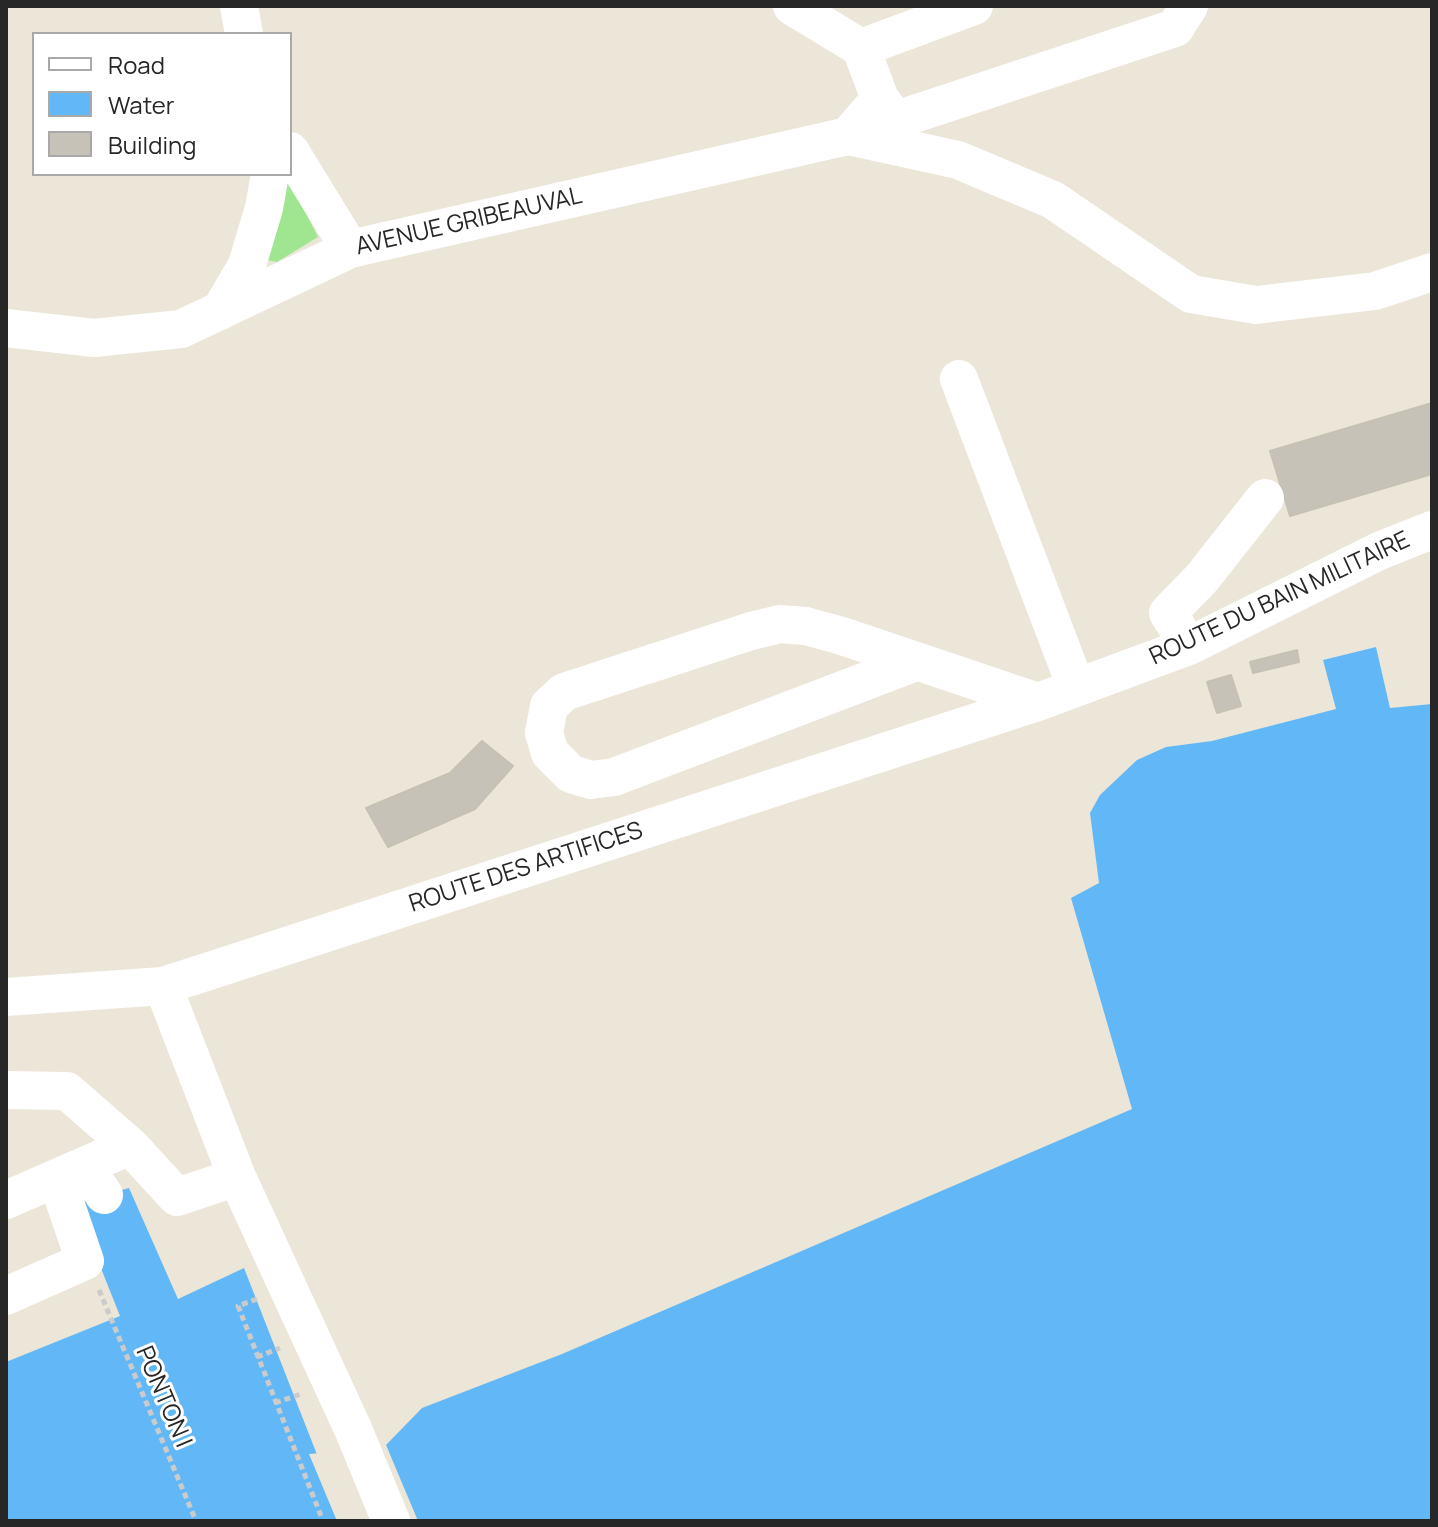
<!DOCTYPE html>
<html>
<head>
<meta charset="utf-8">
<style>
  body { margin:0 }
  #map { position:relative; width:1438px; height:1527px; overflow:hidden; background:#ebe6d8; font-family:Manrope,sans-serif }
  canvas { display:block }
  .frame { position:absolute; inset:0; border:8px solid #272727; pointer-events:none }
  .legend { position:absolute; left:32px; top:32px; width:260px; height:144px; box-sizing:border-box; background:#fff; border:2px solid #a9a9a9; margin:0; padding:10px 14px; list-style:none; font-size:24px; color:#272727 }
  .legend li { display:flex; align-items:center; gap:16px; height:40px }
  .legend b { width:40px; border:2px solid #a9a9a9 }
</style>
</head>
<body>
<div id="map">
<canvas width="1438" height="1527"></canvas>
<div class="frame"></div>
<ul class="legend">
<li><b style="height:10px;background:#fff"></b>Road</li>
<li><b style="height:22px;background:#62b8f6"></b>Water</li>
<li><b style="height:22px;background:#c6c2b8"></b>Building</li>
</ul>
</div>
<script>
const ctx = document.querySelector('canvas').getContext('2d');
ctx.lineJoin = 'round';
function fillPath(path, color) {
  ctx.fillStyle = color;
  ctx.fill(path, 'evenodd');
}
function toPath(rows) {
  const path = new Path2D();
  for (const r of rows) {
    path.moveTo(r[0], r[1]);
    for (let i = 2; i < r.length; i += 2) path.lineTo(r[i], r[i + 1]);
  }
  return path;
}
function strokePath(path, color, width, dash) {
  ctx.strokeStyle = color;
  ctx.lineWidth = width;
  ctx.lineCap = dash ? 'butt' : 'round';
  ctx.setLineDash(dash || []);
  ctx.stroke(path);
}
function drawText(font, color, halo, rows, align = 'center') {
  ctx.font = font + ' Manrope,sans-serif';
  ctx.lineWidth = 6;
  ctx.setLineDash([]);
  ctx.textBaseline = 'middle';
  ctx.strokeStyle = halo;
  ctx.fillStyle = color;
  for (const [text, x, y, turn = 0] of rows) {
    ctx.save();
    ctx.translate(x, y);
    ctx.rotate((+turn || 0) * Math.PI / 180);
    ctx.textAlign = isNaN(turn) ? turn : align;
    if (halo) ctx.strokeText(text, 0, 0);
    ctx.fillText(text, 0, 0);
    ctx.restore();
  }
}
fillPath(toPath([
  [286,174,318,237,277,262,267,260]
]), '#a0e690');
fillPath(toPath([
  [1376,647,1390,708,1432,704,1432,1521,415,1521,386,1445,422,1408,562,1354,1132,1109,1071,898,1099,883,1090,813,1100,795,1137,760,1166,747,1212,741,1336,709,1323,660],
  [129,1188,178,1299,244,1268,343,1521,6,1521,6,1362,120,1316,75,1203]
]), '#62b8f6');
fillPath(toPath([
  [386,1445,418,1521,411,1521,382,1446],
  [321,1453,347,1520,347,1521,337,1521,309,1454]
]), '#ebe6d8');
const building = toPath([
  [1432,403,1432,474,1290,516,1270,451,1432,403],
  [1297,650,1299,662,1253,673,1250,662,1297,650],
  [1231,675,1241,706,1217,713,1207,682,1231,675],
  [482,741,513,766,475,809,388,847,366,808,450,773,482,741]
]);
fillPath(building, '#c6c2b8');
strokePath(building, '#c6c2b2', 2);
strokePath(toPath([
  [99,1290,196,1521],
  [257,1299,238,1306,323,1521],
  [257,1357,280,1348],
  [275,1403,301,1394]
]), '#cbcbcb', 5, [6, 4]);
strokePath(toPath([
  [239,6,244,34],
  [792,6,861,48],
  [974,6,861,48,880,99,896,120,1175,28,1189,6],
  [848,136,958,160,1053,200,1191,294,1256,305,1375,291,1432,272],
  [290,151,350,249],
  [220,311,247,265,264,208,270,174],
  [6,328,94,338,181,329,350,249,848,136,880,99],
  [959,379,1076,687],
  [1189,646,1168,613,1202,578,1265,498],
  [916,662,614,777,591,780,571,774,550,753,544,733,549,706,564,692,751,631,780,624,806,626,842,636,1038,702],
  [163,986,237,1177,353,1429,391,1521],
  [6,997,163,986,1038,702,1189,646,1379,551,1432,530],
  [6,1090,67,1091,130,1146,177,1197,237,1177],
  [85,1166,104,1195],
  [6,1200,130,1146],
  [6,1296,85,1261,57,1179]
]), '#fff', 38);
drawText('24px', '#272727', '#fff', [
  ["AVENUE GRIBEAUVAL",469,222,-13],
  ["ROUTE DU BAIN MILITAIRE",1280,599,-25],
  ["ROUTE DES ARTIFICES",526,868,-18],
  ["PONTON I",163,1397,67]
]);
</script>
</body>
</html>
